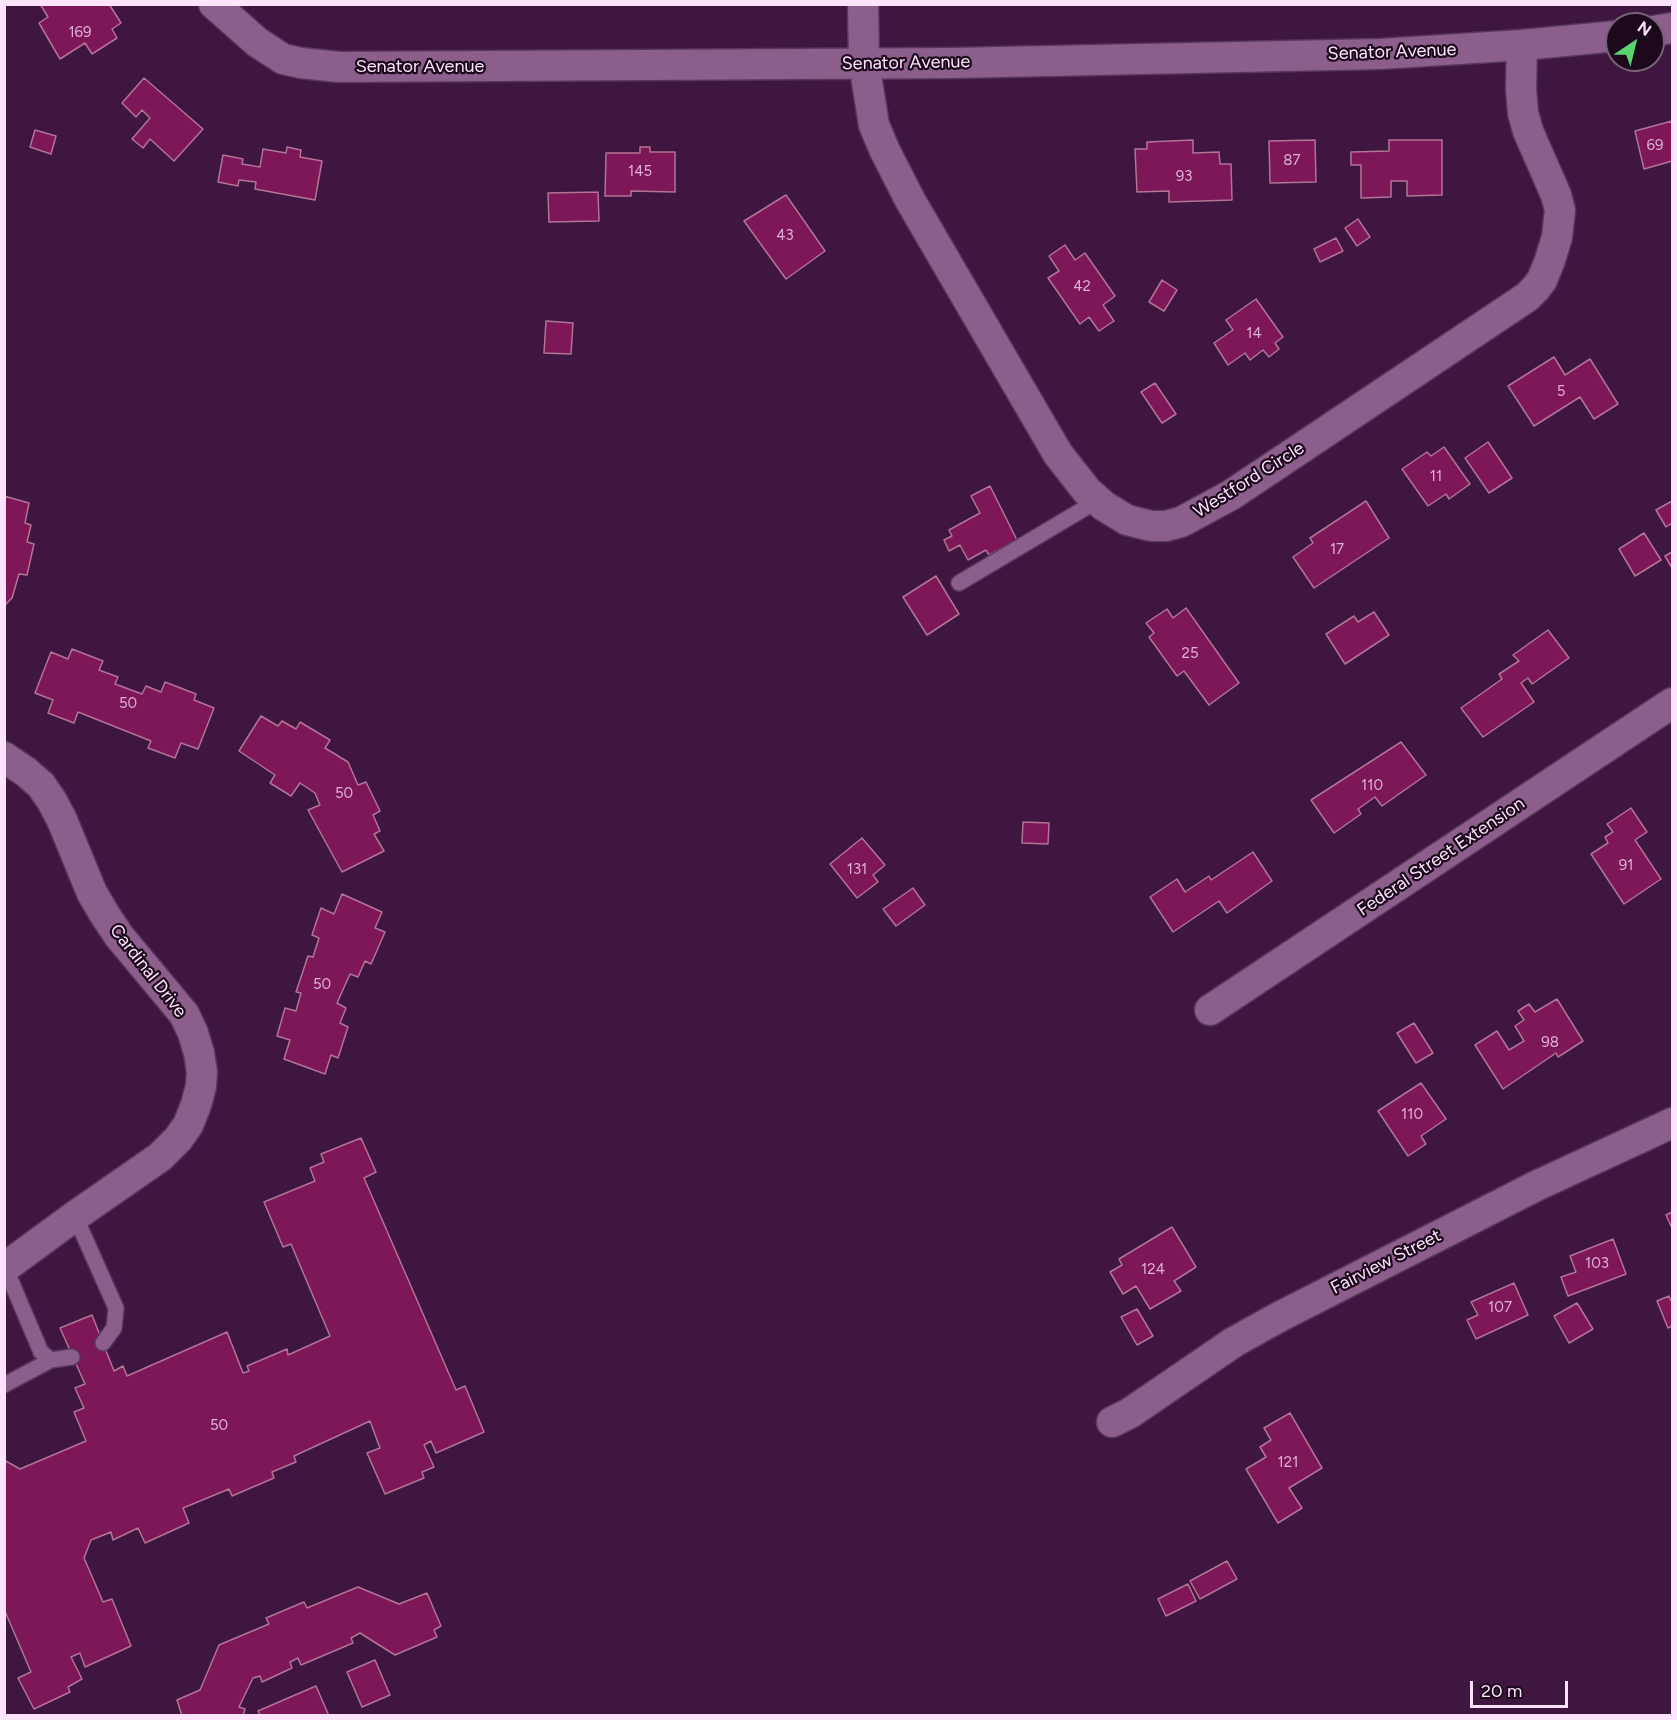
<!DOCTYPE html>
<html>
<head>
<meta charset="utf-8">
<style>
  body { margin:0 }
  #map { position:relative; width:1677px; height:1720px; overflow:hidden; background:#3f163f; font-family:Figtree,sans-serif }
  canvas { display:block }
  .frame { position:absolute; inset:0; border:6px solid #fee3fd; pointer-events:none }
  .north { position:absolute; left:1605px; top:12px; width:60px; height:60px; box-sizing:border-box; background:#1c0a1c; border:2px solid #766176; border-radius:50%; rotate:35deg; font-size:16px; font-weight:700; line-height:24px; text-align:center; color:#fee3fd }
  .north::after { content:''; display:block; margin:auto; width:21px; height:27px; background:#58d570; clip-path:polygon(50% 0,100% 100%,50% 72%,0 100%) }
  .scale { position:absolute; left:1470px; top:1681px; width:98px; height:27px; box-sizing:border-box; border:3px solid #fee3fd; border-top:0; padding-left:8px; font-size:18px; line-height:21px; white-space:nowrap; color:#fee3fd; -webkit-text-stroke:4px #1c0a1c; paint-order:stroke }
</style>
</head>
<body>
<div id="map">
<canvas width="1677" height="1720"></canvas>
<div class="frame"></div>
<div class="north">N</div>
<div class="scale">20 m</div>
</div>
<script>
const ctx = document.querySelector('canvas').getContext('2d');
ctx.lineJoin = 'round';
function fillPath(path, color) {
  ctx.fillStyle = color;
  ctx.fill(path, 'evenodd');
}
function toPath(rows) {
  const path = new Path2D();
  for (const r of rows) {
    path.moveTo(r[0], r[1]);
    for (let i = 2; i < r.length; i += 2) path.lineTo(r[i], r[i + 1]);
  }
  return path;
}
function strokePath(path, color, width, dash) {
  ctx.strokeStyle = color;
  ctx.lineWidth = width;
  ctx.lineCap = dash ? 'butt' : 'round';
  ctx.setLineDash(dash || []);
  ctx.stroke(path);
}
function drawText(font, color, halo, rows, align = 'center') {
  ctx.font = font + ' Figtree,sans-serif';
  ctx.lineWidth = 4.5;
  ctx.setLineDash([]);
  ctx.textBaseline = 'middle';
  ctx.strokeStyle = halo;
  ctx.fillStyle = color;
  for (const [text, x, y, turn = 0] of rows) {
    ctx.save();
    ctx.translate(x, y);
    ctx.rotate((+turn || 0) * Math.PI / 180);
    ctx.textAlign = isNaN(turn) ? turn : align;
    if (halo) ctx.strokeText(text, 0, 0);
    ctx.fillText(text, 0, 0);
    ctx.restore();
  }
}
const building = toPath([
  [40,4,109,4,121,23,112,29,117,38,92,54,85,43,60,59,39,23,48,17,40,4],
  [144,78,203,129,174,161,150,139,143,148,132,139,150,118,142,110,136,117,122,103,144,78],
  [1672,121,1672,161,1644,169,1635,131,1672,121],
  [35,130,56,136,51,154,30,147,35,130],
  [1193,140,1193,153,1219,152,1220,164,1231,164,1232,200,1169,202,1169,191,1137,192,1135,149,1147,149,1147,142,1193,140],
  [1315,140,1316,182,1270,183,1269,141,1315,140],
  [1389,140,1442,140,1442,195,1407,196,1407,181,1391,181,1391,197,1361,198,1361,165,1351,165,1351,152,1389,151,1389,140],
  [287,147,301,150,300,157,322,161,315,200,255,189,256,182,239,180,238,186,218,182,223,155,243,159,242,164,260,167,263,149,286,153,287,147],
  [640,147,650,147,650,152,675,152,675,192,631,191,631,196,605,196,606,153,640,153,640,147],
  [598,192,599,221,549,222,548,193,598,192],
  [786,195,825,251,786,279,744,221,786,195],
  [1358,219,1370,237,1357,246,1345,228,1358,219],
  [1336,238,1343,251,1320,262,1314,249,1336,238],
  [1065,245,1075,260,1085,253,1115,296,1103,305,1114,321,1099,331,1089,317,1080,324,1048,278,1059,271,1049,256,1065,245],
  [1162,280,1177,290,1164,311,1149,302,1162,280],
  [1256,299,1283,337,1275,343,1279,349,1269,357,1263,350,1250,360,1245,353,1228,365,1214,343,1233,330,1226,320,1256,299],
  [546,321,573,323,571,354,544,353,546,321],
  [1554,357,1565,375,1590,359,1618,404,1594,419,1580,397,1534,426,1508,386,1554,357],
  [1155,383,1176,414,1162,423,1141,392,1155,383],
  [1488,442,1512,478,1489,493,1465,458,1488,442],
  [1444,447,1470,484,1449,499,1446,494,1428,506,1402,469,1427,452,1431,456,1444,447],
  [990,486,1017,540,989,555,986,550,968,560,960,545,949,551,944,540,952,536,949,530,980,513,971,496,990,486],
  [4,496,29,503,25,523,31,525,27,542,34,544,27,575,19,574,12,598,4,606,4,496],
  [1366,501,1389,538,1314,588,1293,557,1313,543,1310,538,1366,501],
  [1672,501,1672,523,1666,527,1656,510,1672,501],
  [1644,533,1661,560,1635,576,1619,549,1644,533],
  [1672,552,1672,568,1665,556,1672,552],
  [936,576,959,614,927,635,903,597,936,576],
  [1186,608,1239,683,1209,705,1184,671,1177,676,1149,637,1154,633,1146,623,1167,609,1173,618,1186,608],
  [1374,612,1389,635,1345,664,1326,634,1354,616,1358,622,1374,612],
  [1548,630,1569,658,1532,684,1528,678,1521,683,1534,702,1483,737,1461,708,1502,679,1499,674,1519,661,1513,655,1548,630],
  [72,649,103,661,99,670,118,677,115,684,142,694,146,686,161,692,165,682,196,694,194,700,214,708,198,749,181,743,175,758,148,748,151,741,78,712,74,723,48,713,53,700,35,693,51,652,68,659,72,649],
  [261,716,278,726,282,721,296,729,300,722,330,740,325,748,348,762,358,785,366,782,380,811,373,815,380,831,374,834,384,851,342,872,308,810,320,805,315,793,300,783,291,796,270,783,275,775,239,751,261,716],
  [1401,742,1426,775,1382,806,1375,797,1358,809,1361,814,1334,833,1311,800,1401,742],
  [1631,808,1647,832,1635,840,1661,879,1624,904,1591,854,1608,843,1605,837,1613,832,1607,824,1631,808],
  [1023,822,1049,823,1048,844,1022,843,1023,822],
  [862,838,885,865,873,875,878,882,857,898,830,864,862,838],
  [1253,852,1272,881,1227,913,1219,901,1173,932,1150,897,1177,879,1185,892,1209,876,1211,880,1253,852],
  [913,888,925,905,896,926,883,909,913,888],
  [342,894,382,912,375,928,385,932,371,964,365,961,358,977,350,974,337,1003,346,1008,340,1023,348,1027,338,1058,331,1055,325,1074,284,1059,290,1040,277,1036,285,1008,296,1011,301,993,296,992,308,956,313,957,319,938,312,935,321,908,334,914,342,894],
  [1557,999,1583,1041,1558,1057,1556,1053,1503,1089,1475,1045,1497,1031,1509,1050,1524,1041,1515,1026,1524,1020,1518,1011,1529,1004,1535,1012,1557,999],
  [1414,1023,1433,1053,1416,1063,1397,1033,1414,1023],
  [1421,1083,1446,1119,1421,1136,1426,1144,1408,1156,1378,1111,1421,1083],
  [361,1138,376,1172,364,1178,456,1390,465,1386,484,1432,436,1453,431,1441,424,1445,434,1467,422,1472,424,1478,385,1494,367,1453,380,1448,370,1421,294,1456,296,1462,272,1472,274,1478,232,1496,229,1489,183,1508,189,1523,145,1543,138,1528,113,1540,111,1532,91,1540,84,1558,103,1602,112,1599,131,1646,85,1667,80,1653,71,1657,82,1679,68,1687,70,1692,34,1709,18,1678,31,1672,4,1609,4,1460,20,1469,86,1441,74,1412,84,1408,75,1388,85,1384,60,1328,92,1315,114,1371,123,1366,127,1376,227,1332,243,1373,249,1371,247,1366,287,1349,288,1355,330,1336,291,1244,283,1247,264,1202,315,1181,310,1168,324,1162,321,1154,361,1138],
  [1672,1212,1672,1228,1666,1215,1672,1212],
  [1172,1227,1196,1267,1174,1281,1181,1291,1150,1309,1136,1286,1123,1294,1110,1272,1122,1265,1119,1259,1172,1227],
  [1613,1239,1626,1274,1568,1296,1561,1277,1576,1272,1570,1256,1613,1239],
  [1514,1283,1528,1315,1476,1339,1467,1320,1478,1315,1471,1302,1514,1283],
  [1669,1296,1672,1303,1672,1326,1668,1328,1657,1301,1669,1296],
  [1577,1303,1593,1329,1569,1343,1554,1316,1577,1303],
  [1137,1309,1153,1336,1137,1345,1121,1317,1137,1309],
  [1290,1413,1322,1468,1289,1488,1302,1508,1278,1523,1246,1469,1266,1457,1260,1447,1271,1440,1264,1428,1290,1413],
  [1227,1561,1237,1579,1200,1599,1190,1581,1227,1561],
  [1188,1584,1196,1601,1166,1616,1158,1599,1188,1584],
  [358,1587,399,1604,427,1593,441,1626,434,1630,437,1637,395,1655,360,1633,351,1638,353,1643,301,1665,298,1658,290,1662,292,1668,262,1682,260,1676,253,1678,239,1707,245,1709,243,1716,182,1716,177,1700,200,1690,219,1645,269,1624,266,1618,304,1602,307,1608,358,1587],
  [375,1660,390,1695,362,1707,347,1672,375,1660],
  [316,1686,329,1716,260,1716,258,1711,316,1686]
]);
fillPath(building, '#7d1757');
strokePath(building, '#b27494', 1.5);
const service = toPath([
  [959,583,1097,501],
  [75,1216,116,1308,114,1328,103,1343],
  [5,1267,41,1352,51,1360,72,1357],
  [4,1385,51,1360]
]);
const minor = toPath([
  [214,4,257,42,283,59,301,63,339,67,953,63,1380,54,1522,45,1617,36],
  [863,4,864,63,874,125,885,151,910,200,1058,454,1087,491,1104,506,1127,520,1151,526,1166,526,1181,522,1231,495,1527,297,1535,289,1542,280,1550,260,1557,237,1560,210,1556,195,1528,131,1523,113,1521,89,1522,45],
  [1653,31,1672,28],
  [4,757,26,772,41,785,52,801,62,820,92,893,105,915,119,936,184,1014,193,1033,199,1053,202,1072,201,1086,196,1105,188,1125,178,1139,160,1157,75,1216,4,1268],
  [1210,1010,1672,703],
  [1112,1422,1130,1413,1234,1342,1279,1317,1536,1186,1672,1123]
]);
strokePath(service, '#583659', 18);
strokePath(minor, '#583659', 33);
strokePath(service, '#8c5e8b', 15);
strokePath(minor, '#8c5e8b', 30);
drawText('15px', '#deb0d4', null, [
  ["169",80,33],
  ["69",1655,146],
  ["87",1292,161],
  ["145",640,172],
  ["93",1184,177],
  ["43",785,236],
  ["42",1082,287],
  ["14",1254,334],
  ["5",1561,392],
  ["11",1436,477],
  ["17",1337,550],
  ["25",1190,654],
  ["50",128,704],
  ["110",1372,786],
  ["50",344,794],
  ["91",1626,866],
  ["131",857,870],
  ["50",322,985],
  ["98",1550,1043],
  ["110",1412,1115],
  ["103",1597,1264],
  ["124",1153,1270],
  ["107",1500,1308],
  ["50",219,1426],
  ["121",1288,1463]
]);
drawText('18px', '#fee3fd', '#1c0a1c', [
  ["Senator Avenue",1392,52,-2],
  ["Senator Avenue",906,63,-1],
  ["Senator Avenue",420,67],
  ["Westford Circle",1249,480,-32],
  ["Federal Street Extension",1441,857,-34],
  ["Cardinal Drive",148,971,52],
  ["Fairview Street",1386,1262,-27]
]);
</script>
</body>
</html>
